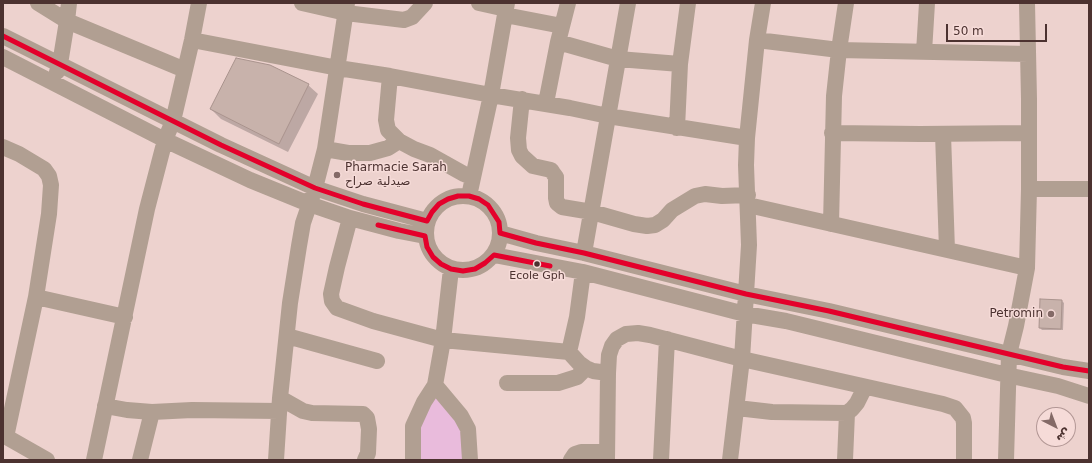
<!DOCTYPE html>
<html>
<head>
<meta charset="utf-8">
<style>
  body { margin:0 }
  #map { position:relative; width:1092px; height:463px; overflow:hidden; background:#edd2ce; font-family:"DejaVu Sans",Cairo,sans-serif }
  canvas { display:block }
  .frame { position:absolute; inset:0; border:4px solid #4c3230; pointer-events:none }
  .north { position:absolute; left:1036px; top:407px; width:40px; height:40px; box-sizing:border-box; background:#f6dbd8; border:1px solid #b29795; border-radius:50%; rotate:138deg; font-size:11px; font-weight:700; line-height:16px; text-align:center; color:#4c3230 }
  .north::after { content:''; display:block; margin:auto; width:14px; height:18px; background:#846a67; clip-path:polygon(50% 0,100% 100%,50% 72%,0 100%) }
  .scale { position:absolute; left:946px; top:24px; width:101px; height:18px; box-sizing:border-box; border:2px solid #4c3230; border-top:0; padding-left:5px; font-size:12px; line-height:14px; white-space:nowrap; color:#4c3230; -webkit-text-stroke:3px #f6dbd8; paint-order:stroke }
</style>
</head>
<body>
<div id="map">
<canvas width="1092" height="463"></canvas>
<div class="frame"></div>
<div class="north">ش</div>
<div class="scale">50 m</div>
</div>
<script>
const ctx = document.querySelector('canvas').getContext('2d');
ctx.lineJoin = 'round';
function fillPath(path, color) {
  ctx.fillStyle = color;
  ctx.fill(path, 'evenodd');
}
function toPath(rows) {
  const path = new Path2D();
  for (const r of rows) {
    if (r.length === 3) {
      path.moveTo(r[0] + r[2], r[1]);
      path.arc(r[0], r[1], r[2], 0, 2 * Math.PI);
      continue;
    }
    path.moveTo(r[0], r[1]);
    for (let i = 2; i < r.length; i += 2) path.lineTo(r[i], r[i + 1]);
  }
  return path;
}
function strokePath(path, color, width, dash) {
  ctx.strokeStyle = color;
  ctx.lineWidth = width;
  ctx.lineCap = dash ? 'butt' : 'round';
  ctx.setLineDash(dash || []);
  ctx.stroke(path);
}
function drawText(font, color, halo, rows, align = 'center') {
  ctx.font = font + ' "DejaVu Sans",Cairo,sans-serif';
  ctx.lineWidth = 3;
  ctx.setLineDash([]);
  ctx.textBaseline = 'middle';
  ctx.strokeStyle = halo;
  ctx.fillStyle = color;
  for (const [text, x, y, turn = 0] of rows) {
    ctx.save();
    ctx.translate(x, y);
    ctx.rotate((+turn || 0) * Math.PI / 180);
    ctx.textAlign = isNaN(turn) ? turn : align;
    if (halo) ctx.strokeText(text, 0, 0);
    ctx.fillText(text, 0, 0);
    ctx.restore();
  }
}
fillPath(toPath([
  [432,387,466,431,466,460,410,460]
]), '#e9bbdc');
fillPath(toPath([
  [308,85,318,94,288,152,221,119,211,109],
  [1062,301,1064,303,1063,330,1042,330,1040,328]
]), '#0003');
const building = toPath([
  [236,58,270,65,309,84,279,144,210,109,236,58],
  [1040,299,1062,300,1061,329,1039,328,1040,299]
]);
fillPath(building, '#c8b2ab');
strokePath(building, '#a9938d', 1);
strokePath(toPath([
  [38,3,67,21,185,70],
  [302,3,346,13,404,20,412,17,425,3],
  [479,3,506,9],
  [1027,3,1029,99,1029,189],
  [505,15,562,26],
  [3,36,221,145,315,188,363,204,427,221],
  [192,40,338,68,390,76,491,95,570,108,608,116,747,138],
  [757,40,839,50,1028,54],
  [558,42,618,59,680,64],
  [924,52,927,3],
  [3,57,165,140,250,180,309,204,350,218,399,231,425,236],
  [57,72,60,64,67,21,69,3],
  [390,76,386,120,388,130,399,141,414,149,430,155,464,174,473,178],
  [522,99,518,138,519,150,522,156,533,166,551,170,553,173,556,177,556,198,557,203,562,207,592,212,634,224,647,226,655,225,663,220,672,210,695,196,705,194,722,196,748,195],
  [546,103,558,42,568,3],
  [677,128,680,64,688,3],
  [832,133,920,134,1029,133],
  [943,134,947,250],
  [3,147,19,154,44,169,49,176,51,185,49,214,36,297,6,437],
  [325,149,348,153,370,153,388,148,399,141],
  [463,233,37],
  [469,196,491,95,507,3],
  [748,205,1027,268],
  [350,218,337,267,331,294,332,301,337,308,373,321,443,340,569,352,577,317,583,272],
  [831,224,834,96,839,50,846,3],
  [500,233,536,243,584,253,746,294,829,311,1063,367,1089,371],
  [584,253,628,3],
  [494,255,583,272,745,314,786,321,1007,375,1058,386,1089,396],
  [36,297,125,317],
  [287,336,377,361],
  [569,352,579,363,586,368,593,371,608,373,607,460],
  [608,373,609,355,612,346,617,339,626,334,638,333,650,335,742,359,943,404,955,408,963,418,964,423,964,460],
  [507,383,558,383,577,377,586,368],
  [435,385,461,416,468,429,470,460],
  [280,398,303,411,312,413,363,414,367,418,369,429,368,453,365,460],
  [105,406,127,410,152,412,192,410,279,411],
  [737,408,772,412,847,413,845,460],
  [847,413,852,409,857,403,865,387],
  [3,435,47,460],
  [94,460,147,209,165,140,173,121,192,40,199,3],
  [140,460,152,412],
  [276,460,280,398,290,303,299,246,303,223,315,188,325,149,347,3],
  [413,460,413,426,424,402,435,385,443,340,451,269],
  [571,460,575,454,581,452,607,452],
  [661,460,667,339],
  [730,460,742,359,749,245,746,165,747,138,757,40,763,3],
  [1006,460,1009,354,1016,326,1027,268,1029,189,1089,189]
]), '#b19f92', 16);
strokePath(toPath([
  [3,36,221,145,315,188,363,204,427,221,432,212,439,204,448,199,458,196,469,196,479,199,488,205,499,222,500,233,536,243,584,253,746,294,829,311,1063,367,1089,371],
  [378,225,425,236,427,247,433,257,441,264,451,269,463,271,475,269,485,263,494,255,550,266]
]), '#e4002b', 5);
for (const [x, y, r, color] of [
  [337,175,4,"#846a67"],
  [537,264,3.5,"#4c3230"],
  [1051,314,4,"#846a67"]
]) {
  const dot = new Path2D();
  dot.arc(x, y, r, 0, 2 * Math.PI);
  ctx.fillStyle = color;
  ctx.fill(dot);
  strokePath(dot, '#f6dbd8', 1.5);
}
drawText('11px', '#4c3230', '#f6dbd8', [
  ["Ecole Gph",537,276]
]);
drawText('12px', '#4c3230', '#f6dbd8', [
  ["Pharmacie Sarah",345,168],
  ["صيدلية صراح",345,182],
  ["Petromin",1043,314,"right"]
], 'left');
</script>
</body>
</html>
